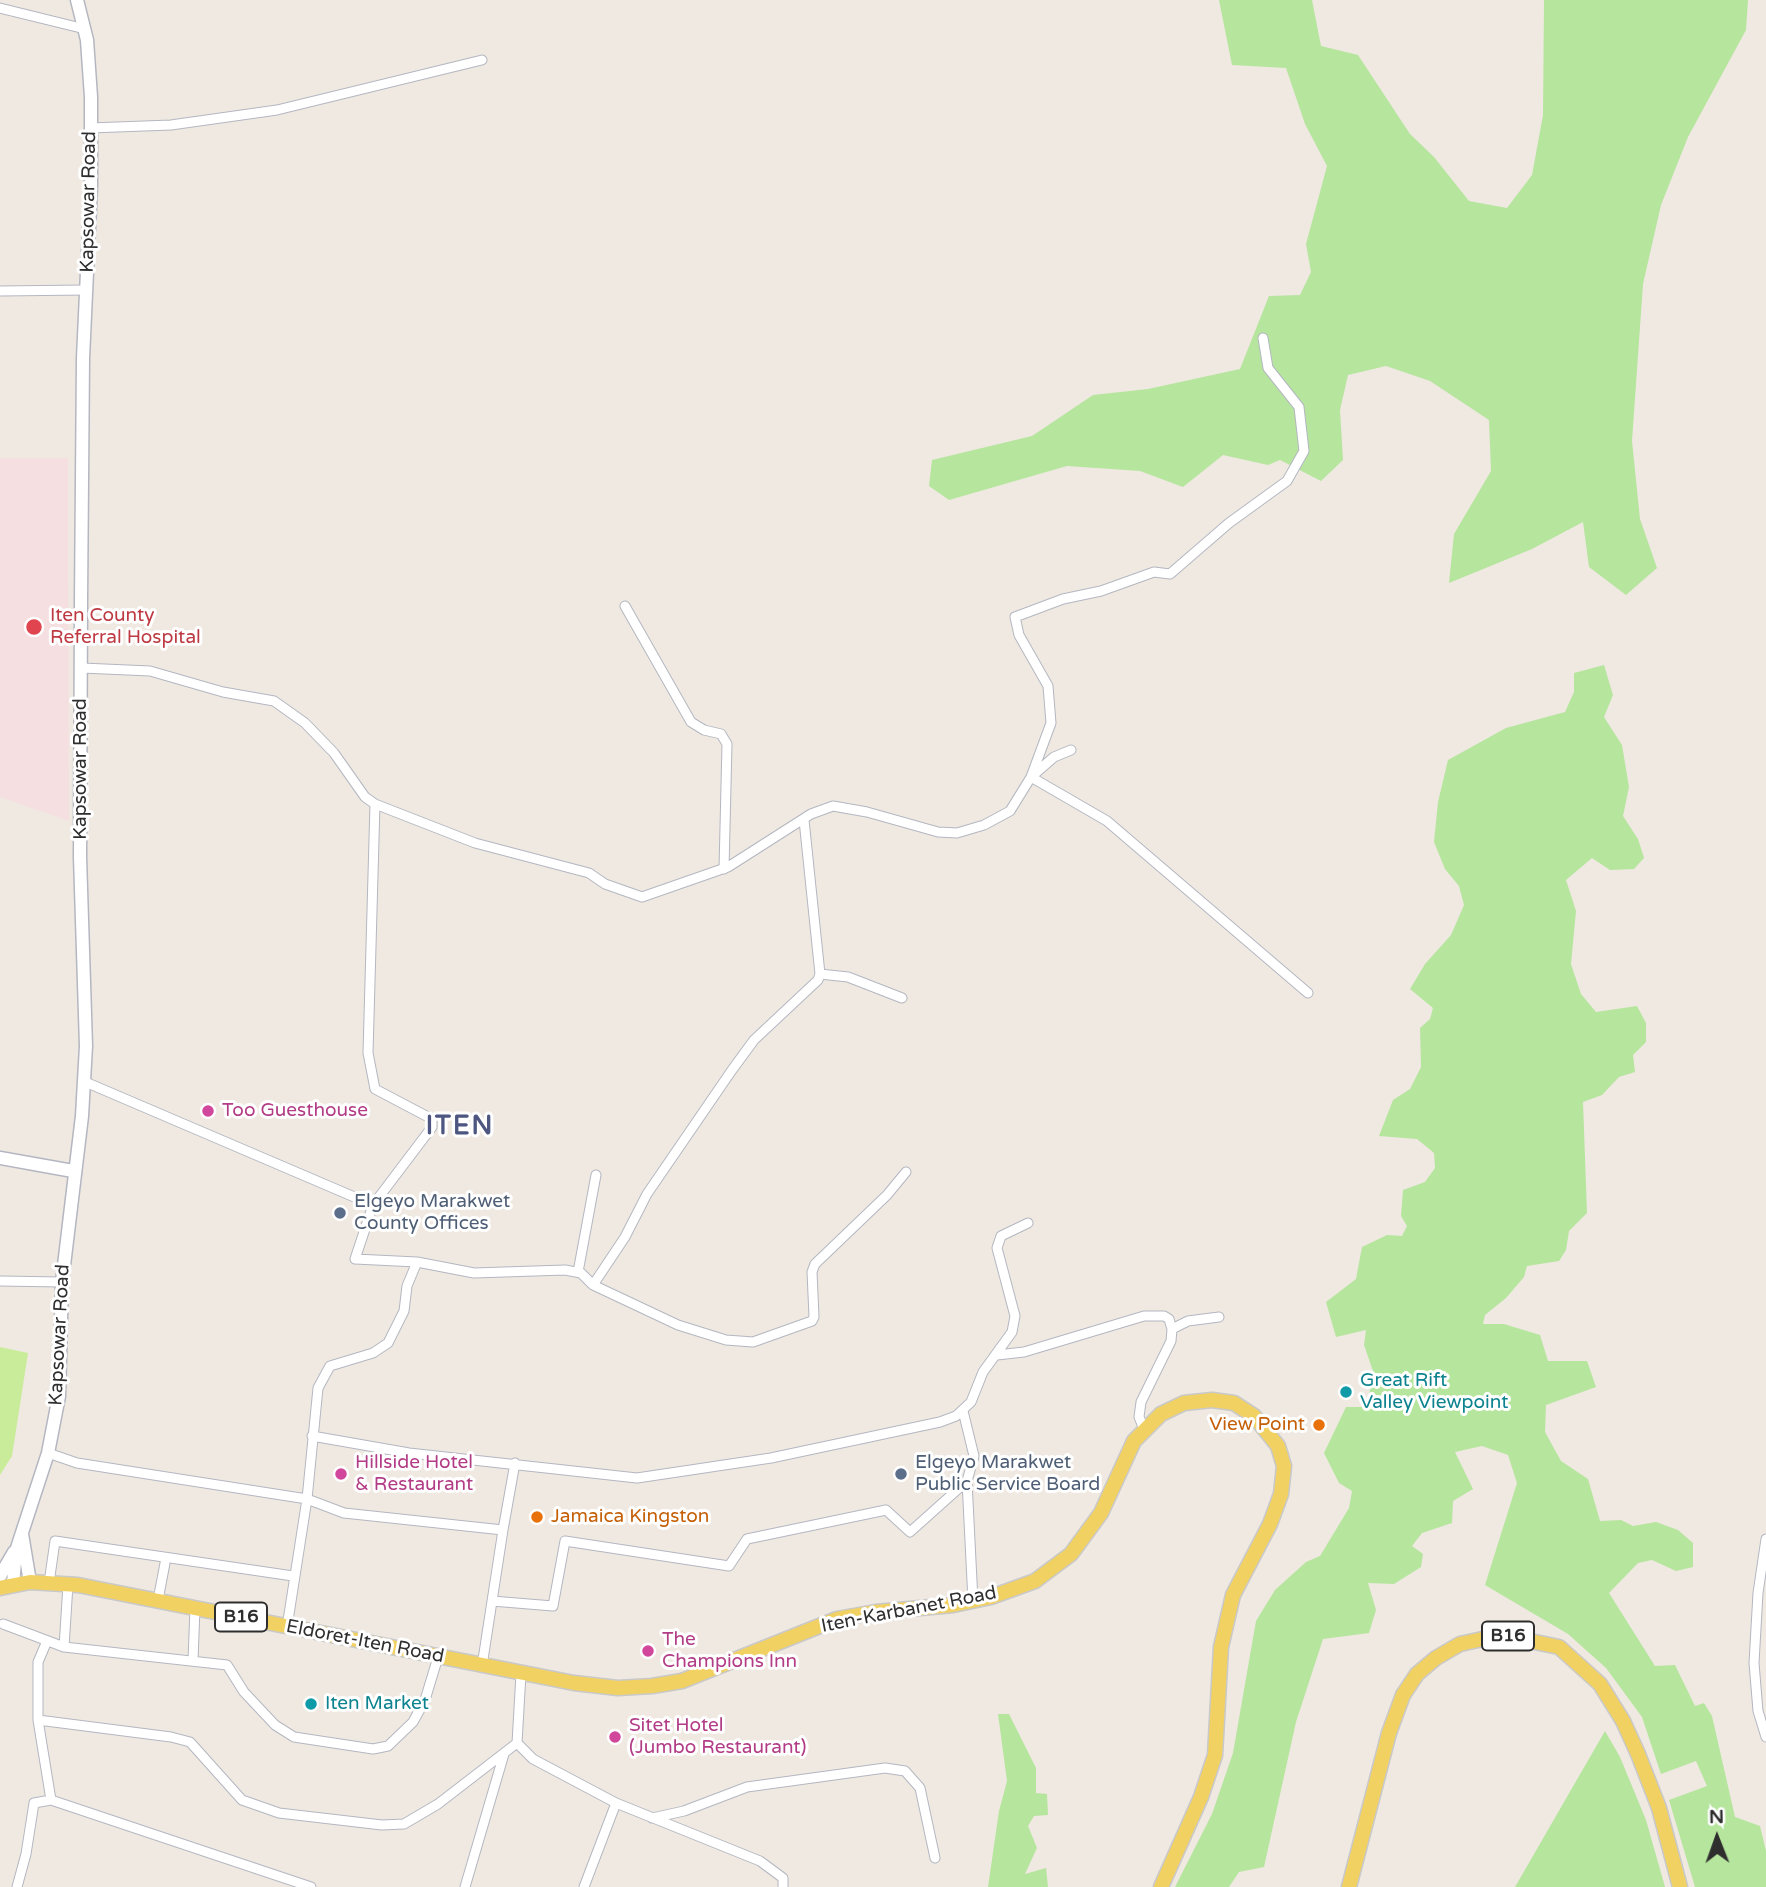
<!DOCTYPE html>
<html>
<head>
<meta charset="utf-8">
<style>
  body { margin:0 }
  #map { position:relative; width:1766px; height:1887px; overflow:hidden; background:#efe9e1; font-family:"Varela Round",sans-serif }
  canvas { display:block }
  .north { position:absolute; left:1682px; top:1803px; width:70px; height:70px; -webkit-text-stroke:5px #fff; paint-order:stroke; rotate:359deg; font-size:19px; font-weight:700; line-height:28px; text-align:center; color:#2e2e2e }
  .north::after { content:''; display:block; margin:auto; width:24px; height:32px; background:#2e2e2e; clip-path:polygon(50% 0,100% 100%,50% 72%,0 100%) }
</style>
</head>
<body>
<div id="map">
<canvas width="1766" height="1887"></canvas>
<div class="north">N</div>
</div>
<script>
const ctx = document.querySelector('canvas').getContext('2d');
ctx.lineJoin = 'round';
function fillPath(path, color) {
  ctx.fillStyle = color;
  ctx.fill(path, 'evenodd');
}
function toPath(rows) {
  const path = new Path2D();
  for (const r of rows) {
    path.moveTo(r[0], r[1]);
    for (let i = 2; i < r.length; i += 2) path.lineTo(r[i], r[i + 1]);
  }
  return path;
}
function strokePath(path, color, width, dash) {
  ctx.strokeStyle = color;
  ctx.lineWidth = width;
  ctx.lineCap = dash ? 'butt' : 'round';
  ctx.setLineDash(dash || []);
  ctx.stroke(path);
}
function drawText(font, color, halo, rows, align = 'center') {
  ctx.font = font + ' "Varela Round",sans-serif';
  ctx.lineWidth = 6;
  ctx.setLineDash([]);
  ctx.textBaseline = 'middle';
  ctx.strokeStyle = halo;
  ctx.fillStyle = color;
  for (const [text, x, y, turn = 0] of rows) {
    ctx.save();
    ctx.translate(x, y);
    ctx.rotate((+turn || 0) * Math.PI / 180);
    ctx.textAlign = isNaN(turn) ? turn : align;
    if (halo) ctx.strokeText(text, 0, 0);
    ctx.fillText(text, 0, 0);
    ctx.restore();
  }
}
fillPath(toPath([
  [0,458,68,458,69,821,0,797]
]), '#f5dfe0');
fillPath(toPath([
  [1219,0,1312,0,1321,46,1358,55,1410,134,1434,157,1469,201,1507,208,1532,175,1543,115,1544,0,1748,0,1746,30,1688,137,1661,205,1643,284,1632,441,1640,519,1657,568,1626,595,1589,567,1583,522,1532,549,1449,583,1454,534,1491,471,1489,420,1430,381,1386,366,1348,375,1340,410,1343,460,1321,481,1280,460,1268,465,1223,455,1183,487,1140,471,1067,466,949,500,929,486,932,460,1032,436,1093,395,1148,389,1240,369,1269,296,1300,295,1311,272,1306,244,1327,166,1305,124,1286,68,1232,65],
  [1604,665,1613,695,1604,717,1622,745,1629,787,1623,816,1638,839,1644,858,1634,869,1610,870,1592,858,1566,880,1576,911,1571,964,1581,994,1596,1012,1637,1006,1646,1023,1646,1042,1633,1055,1635,1072,1619,1077,1602,1095,1583,1102,1587,1213,1569,1231,1566,1250,1559,1261,1527,1266,1524,1277,1506,1298,1485,1315,1483,1324,1504,1324,1540,1335,1548,1361,1587,1361,1596,1387,1546,1405,1545,1432,1561,1461,1588,1479,1600,1521,1621,1520,1633,1526,1656,1522,1678,1530,1693,1543,1693,1567,1676,1571,1652,1560,1638,1563,1609,1593,1655,1666,1675,1665,1695,1706,1704,1703,1712,1716,1735,1817,1760,1826,1766,1851,1766,1887,1695,1887,1669,1800,1707,1786,1696,1761,1661,1774,1642,1717,1606,1668,1568,1634,1485,1585,1517,1483,1508,1455,1482,1446,1455,1452,1473,1489,1453,1501,1452,1523,1422,1533,1412,1546,1423,1554,1421,1567,1394,1584,1368,1583,1376,1610,1369,1633,1323,1639,1296,1722,1264,1867,1239,1872,1229,1887,1175,1887,1212,1814,1233,1753,1256,1621,1275,1590,1306,1562,1320,1556,1349,1508,1352,1491,1339,1483,1324,1453,1346,1407,1366,1407,1374,1374,1364,1345,1366,1330,1336,1337,1326,1302,1356,1279,1362,1247,1387,1235,1402,1236,1407,1226,1401,1216,1403,1190,1425,1182,1435,1168,1434,1153,1417,1139,1379,1136,1393,1100,1410,1089,1421,1067,1420,1028,1430,1019,1433,1008,1410,989,1425,964,1451,935,1464,905,1459,886,1445,869,1434,842,1438,802,1448,760,1506,728,1565,712,1574,692,1574,673],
  [998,1714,1009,1714,1036,1768,1036,1793,1047,1794,1048,1815,1034,1816,1028,1826,1037,1848,1025,1874,1046,1868,1048,1887,988,1887,999,1811,1007,1781],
  [1605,1731,1620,1757,1646,1820,1665,1887,1515,1887]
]), '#b6e59e');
fillPath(toPath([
  [0,1347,28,1353,12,1456,0,1475]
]), '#c9ec9a');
const street = toPath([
  [0,8,85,29],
  [90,128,171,125,277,110,482,60],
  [0,291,87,290],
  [1263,338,1268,368,1299,407,1304,451,1287,481,1229,523,1170,574,1154,572,1101,591,1063,599,1015,617,1019,635,1048,686,1051,723,1031,777,1107,821,1308,993],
  [625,606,691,722,704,730,721,734,727,744,724,869],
  [82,668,150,671,223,692,274,701,305,723,334,753,365,797,375,804,475,843,589,873,605,884,642,897,728,867,811,814,833,806,867,812,938,832,957,833,984,825,1010,811,1031,777,1054,757,1071,750],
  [804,820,820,974],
  [83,1081,373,1205,432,1127,432,1119,375,1089,368,1053,375,804],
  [373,1205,355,1259,417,1262],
  [578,1272,596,1175],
  [0,1281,62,1282],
  [593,1285,625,1237,647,1194,732,1070,754,1040,818,980,820,974,848,977,902,998],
  [1172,1329,1188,1321,1219,1317],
  [997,1355,1024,1352,1144,1316,1164,1316,1169,1319,1172,1329,1171,1341,1141,1402,1139,1417,1144,1429],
  [963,1411,974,1456,967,1481,973,1601],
  [312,1436,409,1453,637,1478,771,1458,940,1422,956,1416,971,1402,983,1372,1012,1332,1015,1316,997,1248,1001,1236,1028,1223],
  [48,1453,77,1463,307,1499,344,1513,503,1530,482,1666],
  [503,1530,515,1463],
  [1766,1539,1758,1593,1754,1663,1758,1711,1766,1737],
  [49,1583,55,1541,293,1576],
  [158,1600,166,1558],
  [492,1601,553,1606,565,1541,729,1566,747,1539,886,1510,910,1532,967,1481],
  [3,1624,64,1647,227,1665,244,1692,275,1725,294,1737,373,1749,388,1746,413,1722,425,1700,438,1657],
  [287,1627,307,1499,318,1388,330,1366,373,1353,388,1343,404,1311,407,1286,417,1262,474,1273,565,1270,581,1273,593,1285,678,1325,726,1340,753,1342,812,1321,814,1317,812,1272,815,1264,887,1195,906,1172],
  [47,1641,38,1662,38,1720,51,1800,311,1887],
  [64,1647,68,1585],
  [193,1660,195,1608],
  [521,1674,517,1743,533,1759,616,1803,584,1887],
  [38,1720,171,1737,190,1742,242,1800,279,1813,382,1825,404,1824,438,1804,517,1743],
  [616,1803,760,1861,783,1878,783,1887],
  [652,1818,684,1811,747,1787,885,1768,905,1771,920,1788,935,1858],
  [17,1887,26,1854,34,1803,51,1800],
  [465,1887,504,1754]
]);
const secondary = toPath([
  [0,1158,73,1171],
  [22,1534,30,1582],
  [0,1576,14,1552],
  [13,1584,16,1551,48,1453,59,1396,62,1282,82,1116,86,1046,80,857,81,600,83,358,91,186,91,97,87,40,77,0]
]);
const primary = toPath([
  [0,1588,30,1582,78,1585,574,1683,618,1688,652,1686,682,1681,837,1619,876,1612,953,1605,991,1597,1035,1581,1071,1554,1101,1513,1134,1441,1161,1414,1184,1403,1212,1400,1234,1403,1254,1416,1278,1446,1284,1466,1281,1494,1270,1524,1233,1595,1221,1647,1215,1755,1201,1797,1161,1887],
  [1349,1887,1389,1733,1403,1695,1417,1674,1436,1658,1460,1644,1501,1635,1559,1647,1600,1684,1623,1721,1638,1754,1659,1808,1680,1887]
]);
strokePath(street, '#b4b7c1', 11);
strokePath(secondary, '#b4b7c1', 15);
strokePath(primary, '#c9c9c9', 17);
strokePath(street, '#fff', 9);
strokePath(secondary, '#fff', 12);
strokePath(primary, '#f2d163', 14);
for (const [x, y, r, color] of [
  [34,627,9,"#e0444e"],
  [208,1111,7,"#d1479c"],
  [340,1213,7,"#5c6f8a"],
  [1346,1392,7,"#0f9aa8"],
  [1319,1425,7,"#e8710a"],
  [341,1474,7,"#d1479c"],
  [901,1474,7,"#5c6f8a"],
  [537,1517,7,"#e8710a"],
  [648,1651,7,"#d1479c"],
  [311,1704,7,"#0f9aa8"],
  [615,1737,7,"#d1479c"]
]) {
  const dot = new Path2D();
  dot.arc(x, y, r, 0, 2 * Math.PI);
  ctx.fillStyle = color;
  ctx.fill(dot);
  strokePath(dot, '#fff', 2.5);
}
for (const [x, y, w] of [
  [241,1617,52],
  [1508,1636,52]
]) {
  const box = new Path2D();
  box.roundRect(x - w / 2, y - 14.5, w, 29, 5);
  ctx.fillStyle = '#fff';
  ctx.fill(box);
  strokePath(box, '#2e2e2e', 2);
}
drawText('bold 18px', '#2e2e2e', null, [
  ["B16",241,1617],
  ["B16",1508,1636]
]);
drawText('19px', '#2e2e2e', '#fff', [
  ["Kapsowar Road",89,202,-89],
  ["Kapsowar Road",81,769,-90],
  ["Kapsowar Road",60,1335,-87],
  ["Iten-Karbanet Road",909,1610,-11],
  ["Eldoret-Iten Road",365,1642,11]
]);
drawText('19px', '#be3a42', '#fff', [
  ["Iten County",50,616],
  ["Referral Hospital",50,638]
], 'left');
drawText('19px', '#b23c85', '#fff', [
  ["Too Guesthouse",222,1111],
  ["Hillside Hotel",355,1463],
  ["& Restaurant",355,1485],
  ["The",662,1640],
  ["Champions Inn",662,1662],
  ["Sitet Hotel",629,1726],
  ["(Jumbo Restaurant)",629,1748]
], 'left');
drawText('19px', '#4e5e75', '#fff', [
  ["Elgeyo Marakwet",354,1202],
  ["County Offices",354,1224],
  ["Elgeyo Marakwet",915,1463],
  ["Public Service Board",915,1485]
], 'left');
drawText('19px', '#0d838f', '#fff', [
  ["Great Rift",1360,1381],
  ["Valley Viewpoint",1360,1403],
  ["Iten Market",325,1704]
], 'left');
drawText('19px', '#c56008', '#fff', [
  ["View Point",1305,1425],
  ["Jamaica Kingston",551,1517,"left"]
], 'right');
ctx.letterSpacing = '2px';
drawText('bold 26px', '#4d5680', '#fff', [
  ["ITEN",460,1127]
]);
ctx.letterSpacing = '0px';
</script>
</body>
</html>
